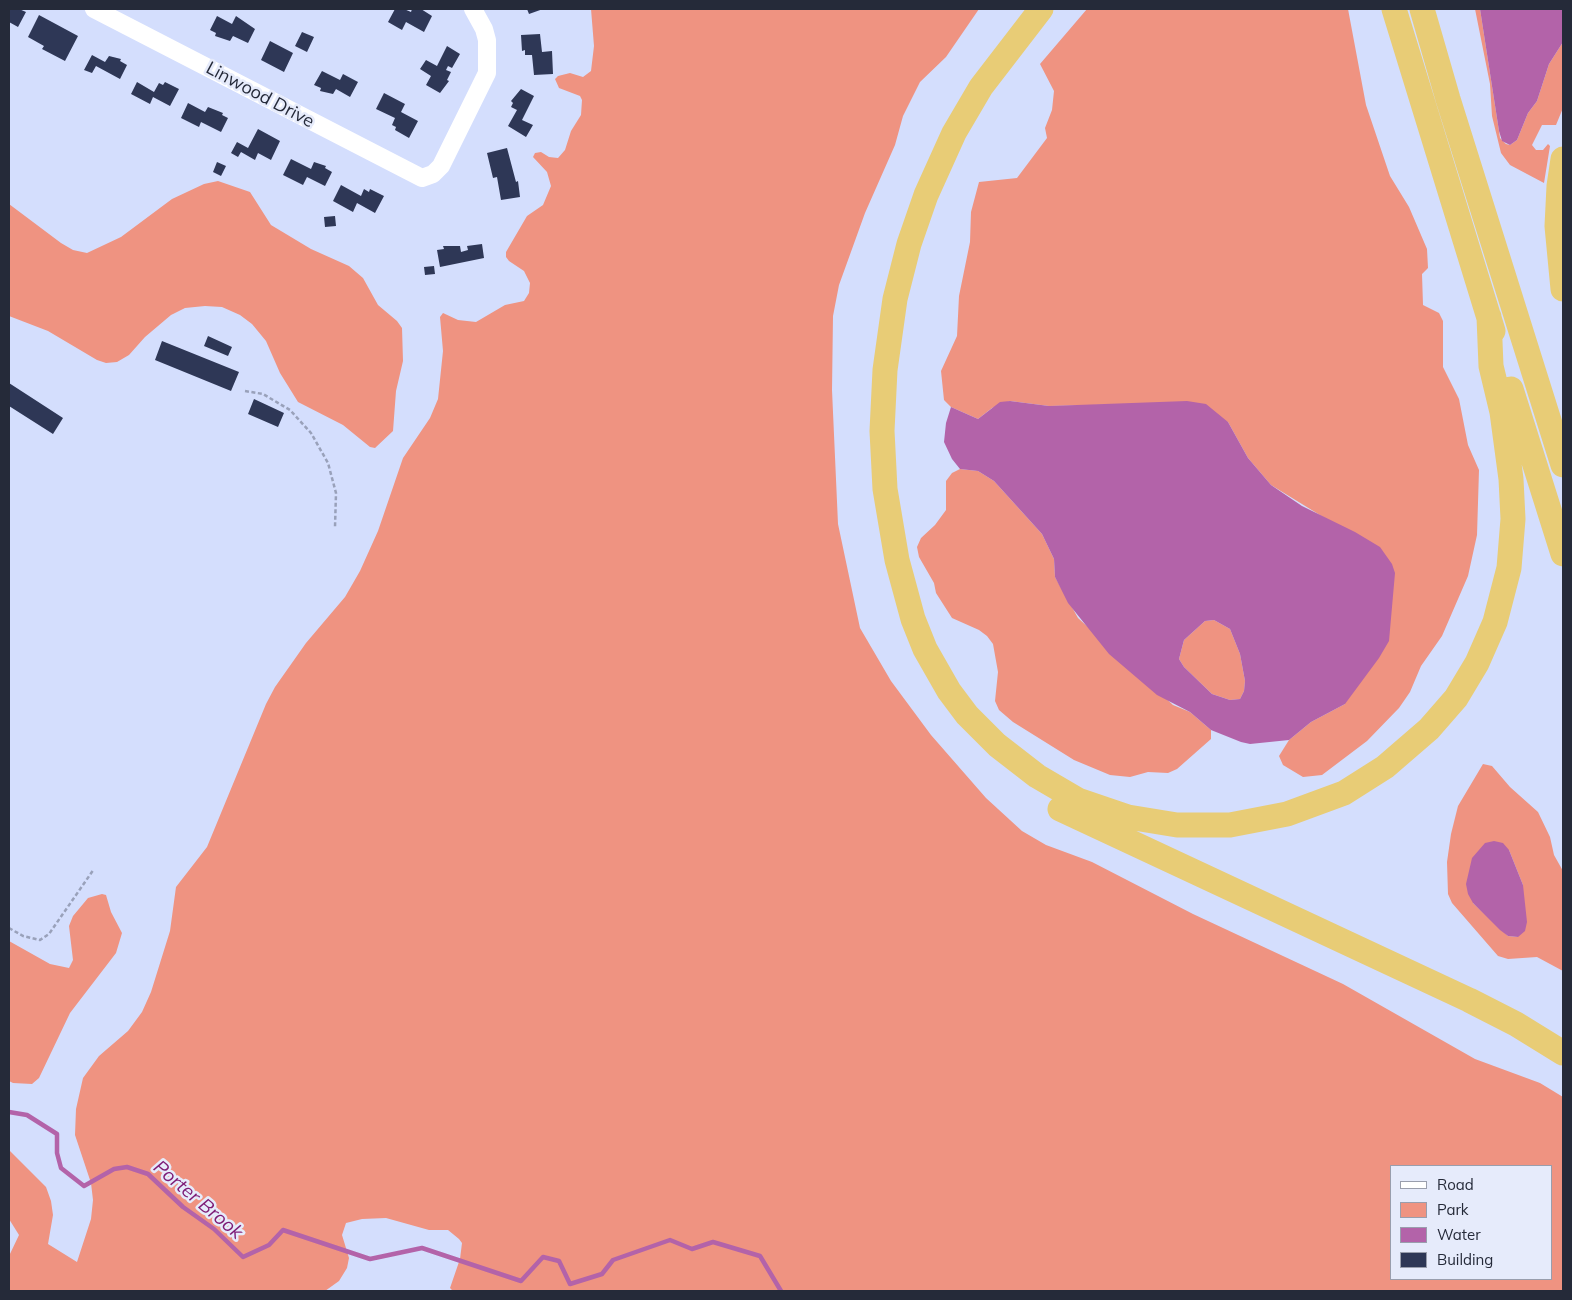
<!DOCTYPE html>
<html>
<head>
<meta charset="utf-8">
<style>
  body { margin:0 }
  #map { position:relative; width:1572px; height:1300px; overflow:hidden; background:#d4defd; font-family:Mulish,sans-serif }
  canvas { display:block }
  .frame { position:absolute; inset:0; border:10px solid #252a39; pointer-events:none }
  .legend { position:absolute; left:1390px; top:1165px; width:162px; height:115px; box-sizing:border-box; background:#e6ebfb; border:1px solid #999ead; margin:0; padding:6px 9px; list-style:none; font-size:15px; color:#252a39 }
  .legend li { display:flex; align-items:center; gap:10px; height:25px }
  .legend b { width:25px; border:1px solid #999ead }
</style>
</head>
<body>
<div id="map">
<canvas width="1572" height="1300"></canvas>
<div class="frame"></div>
<ul class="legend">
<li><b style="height:6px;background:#fff"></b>Road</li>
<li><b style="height:14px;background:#ef9381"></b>Park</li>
<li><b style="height:14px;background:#b363a9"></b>Water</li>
<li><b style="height:14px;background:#2e3756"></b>Building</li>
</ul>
</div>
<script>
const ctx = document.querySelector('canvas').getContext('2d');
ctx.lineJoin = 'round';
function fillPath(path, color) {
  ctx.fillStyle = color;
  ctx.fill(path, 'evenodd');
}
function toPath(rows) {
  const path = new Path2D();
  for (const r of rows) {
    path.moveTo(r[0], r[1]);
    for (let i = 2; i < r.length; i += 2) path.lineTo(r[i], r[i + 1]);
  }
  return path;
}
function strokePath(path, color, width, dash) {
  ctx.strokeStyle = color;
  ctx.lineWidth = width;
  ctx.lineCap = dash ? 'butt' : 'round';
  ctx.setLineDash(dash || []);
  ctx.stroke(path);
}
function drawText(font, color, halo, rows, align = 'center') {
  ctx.font = font + ' Mulish,sans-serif';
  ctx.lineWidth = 5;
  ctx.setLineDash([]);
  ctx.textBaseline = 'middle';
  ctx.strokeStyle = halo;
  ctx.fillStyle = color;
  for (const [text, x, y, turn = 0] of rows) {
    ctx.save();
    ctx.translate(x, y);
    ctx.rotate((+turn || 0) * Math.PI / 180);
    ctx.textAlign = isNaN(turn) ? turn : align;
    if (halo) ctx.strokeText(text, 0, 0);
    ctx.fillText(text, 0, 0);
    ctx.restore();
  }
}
fillPath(toPath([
  [591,9,979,9,946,57,920,82,903,116,895,145,865,213,839,285,833,316,832,390,838,524,860,628,891,681,931,735,986,798,1022,831,1046,845,1092,862,1193,914,1343,984,1475,1059,1540,1083,1563,1097,1563,1291,453,1291,450,1288,460,1259,462,1243,459,1239,448,1230,429,1230,386,1218,362,1219,346,1223,342,1235,349,1258,347,1268,339,1281,325,1291,9,1291,9,1256,19,1235,9,1219,9,1150,46,1187,51,1201,53,1215,48,1244,77,1262,91,1219,93,1200,91,1183,75,1135,76,1109,83,1078,99,1056,128,1031,142,1012,151,992,170,931,176,887,207,847,266,704,275,687,306,643,345,597,360,571,378,531,403,458,430,418,438,399,443,351,440,317,443,313,458,320,476,322,505,305,524,301,529,293,530,283,524,271,509,261,506,257,506,252,527,216,543,205,551,186,547,172,533,157,535,153,541,152,549,157,558,158,565,150,571,131,581,115,582,100,580,96,559,88,555,79,558,76,570,73,583,77,591,71,594,46],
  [1391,1166,1551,1166,1551,1279,1391,1279],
  [1087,9,1348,9,1366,105,1390,176,1409,207,1427,249,1428,268,1422,274,1423,305,1439,313,1443,321,1443,367,1459,399,1468,445,1479,470,1477,535,1468,576,1442,636,1421,666,1410,692,1399,708,1367,741,1322,775,1303,777,1283,765,1279,756,1289,740,1311,722,1345,704,1328,520,1271,485,1248,458,1228,422,1138,404,1049,406,1010,401,992,408,978,419,951,407,944,400,941,371,957,336,959,296,970,242,971,212,979,182,1017,178,1047,138,1045,128,1052,110,1054,91,1040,64],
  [1475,9,1480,9,1499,131,1500,138,1506,144,1510,145,1517,140,1528,113,1537,101,1549,64,1563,42,1563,108,1556,125,1542,125,1532,145,1536,150,1543,150,1548,144,1550,146,1544,183,1510,165,1501,153,1492,116,1490,84],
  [218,181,250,192,271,225,311,249,349,266,363,278,378,305,397,321,402,328,403,361,396,391,393,431,375,448,370,447,343,425,298,402,280,373,266,341,252,324,240,315,222,307,205,306,185,308,171,315,145,337,129,355,117,362,106,363,97,360,48,331,9,316,9,204,61,243,73,250,87,253,121,237,172,199,204,184],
  [960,469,978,471,994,481,1042,534,1054,559,1055,577,1078,618,1173,705,1190,712,1211,730,1211,739,1177,769,1168,773,1148,772,1130,777,1110,775,1074,760,1013,722,999,710,995,701,998,672,993,644,987,636,979,630,952,618,936,593,934,583,919,557,917,547,921,538,935,525,946,510,946,481,952,473],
  [1214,620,1230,629,1240,654,1245,681,1244,691,1240,699,1230,700,1212,694,1184,667,1179,659,1184,640,1205,621],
  [1483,764,1492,766,1510,787,1538,812,1550,837,1554,855,1563,871,1563,971,1537,957,1508,959,1498,956,1452,903,1448,894,1447,862,1451,834,1458,806],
  [1509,850,1523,885,1518,937,1508,936,1473,903],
  [102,894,106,895,111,912,122,933,116,953,70,1013,39,1078,32,1084,13,1083,9,1081,9,941,50,964,69,968,73,960,69,926,73,916,88,898]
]), '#ef9381');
fillPath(toPath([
  [1480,9,1563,9,1563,42,1549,64,1537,101,1528,113,1517,140,1510,145,1502,141,1499,131],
  [1010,401,1049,406,1187,401,1206,404,1228,422,1248,458,1271,485,1302,506,1355,532,1380,547,1392,564,1395,573,1389,641,1379,658,1345,704,1311,722,1289,740,1250,744,1241,742,1211,730,1190,712,1157,695,1109,654,1068,603,1055,577,1054,559,1042,534,994,481,978,471,960,469,952,459,944,442,946,423,951,407,978,419,1000,402],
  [1214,620,1230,629,1240,654,1245,681,1244,691,1240,699,1230,700,1212,694,1184,667,1179,659,1184,640,1205,621],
  [1494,841,1503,843,1509,850,1523,885,1527,922,1525,931,1518,937,1508,936,1500,930,1473,903,1468,894,1466,884,1472,858,1485,843]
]), '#b363a9');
strokePath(toPath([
  [9,1112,27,1115,57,1134,57,1153,61,1168,84,1186,114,1169,127,1167,148,1174,183,1207,214,1229,243,1257,269,1245,283,1230,370,1259,422,1248,521,1281,543,1257,559,1261,570,1284,602,1274,613,1260,670,1240,692,1249,713,1242,760,1256,781,1291]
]), '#b363a9', 4.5);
fillPath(toPath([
  [9,9,19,9,26,12,18,27,9,22],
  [395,9,404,9,411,12,412,9,421,9,432,16,424,32,406,22,402,30,388,22],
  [527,9,543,9,529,14],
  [39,15,78,36,65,61,42,49,44,46,28,37],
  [217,16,232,24,236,16,255,29,248,43,233,36,230,41,215,36,216,33,210,30],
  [302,32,314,37,307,52,295,46],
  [540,34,542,52,552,51,553,74,534,75,532,55,525,55,525,50,522,51,521,35],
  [270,41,293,53,284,72,261,60],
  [447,46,460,54,452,68,448,66,446,70,451,72,447,80,449,81,440,93,426,85,431,76,420,69,426,60,437,66],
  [92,55,105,62,109,56,121,59,120,61,127,65,120,79,96,66,92,73,84,70],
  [322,71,340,80,343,74,358,82,350,97,336,89,333,94,320,91,321,88,314,85],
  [137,82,154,92,159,83,163,85,165,82,179,89,170,106,153,97,150,104,131,94],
  [521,89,534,96,522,120,533,125,526,137,508,126,517,110,511,107,513,103,511,101],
  [384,93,405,104,401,112,418,121,409,138,395,130,396,127,392,125,395,118,376,109],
  [188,103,205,112,208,107,223,113,222,115,228,118,221,132,201,122,199,127,181,118],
  [258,129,280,141,271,160,258,153,255,160,241,152,238,157,231,153,237,142,248,148],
  [507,148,516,182,518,181,520,197,501,200,497,177,493,178,487,153],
  [291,159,311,169,314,162,326,166,325,168,332,172,325,186,307,177,303,185,283,175],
  [217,162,226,166,221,176,213,172],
  [341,185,361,196,364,189,369,192,370,189,384,196,375,213,357,203,353,212,333,201],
  [335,216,336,226,325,227,324,217],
  [482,244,484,258,440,267,437,250,444,249,443,246,460,246,461,252,468,250,467,246],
  [434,266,435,274,425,275,424,267],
  [208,336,232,347,228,356,204,346],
  [162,341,239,372,231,391,155,360],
  [9,383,63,418,53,434,9,406],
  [254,399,284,413,278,427,248,414]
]), '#2e3756');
strokePath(toPath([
  [245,391,263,394,290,410,311,433,328,463,336,493,335,527],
  [9,928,23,936,40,940,49,934,94,869]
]), '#99a1ba', 2.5, [4, 2.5]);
strokePath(toPath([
  [94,9,422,178,433,174,441,166,487,73,487,40,484,29,473,9]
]), '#fff', 18);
strokePath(toPath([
  [1041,9,981,87,954,133,926,195,909,244,895,299,885,370,882,431,885,489,897,560,913,619,925,649,949,691,967,715,997,745,1037,776,1078,800,1128,817,1177,825,1230,825,1287,814,1344,793,1385,767,1429,729,1456,698,1477,663,1495,622,1509,568,1513,519,1511,479,1502,412,1491,366,1489,317],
  [1394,9,1493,331],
  [1422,9,1448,99,1563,465],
  [1563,159,1559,186,1557,226,1563,289],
  [1511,389,1563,554],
  [1060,809,1469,1000,1516,1024,1563,1053]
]), '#e8cc76', 25);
drawText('18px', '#252a39', '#e6ebfb', [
  ["Linwood Drive",260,95,28]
]);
drawText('italic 19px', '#7d1a75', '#e6ebfb', [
  ["Porter Brook",198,1200,40]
]);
</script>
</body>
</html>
